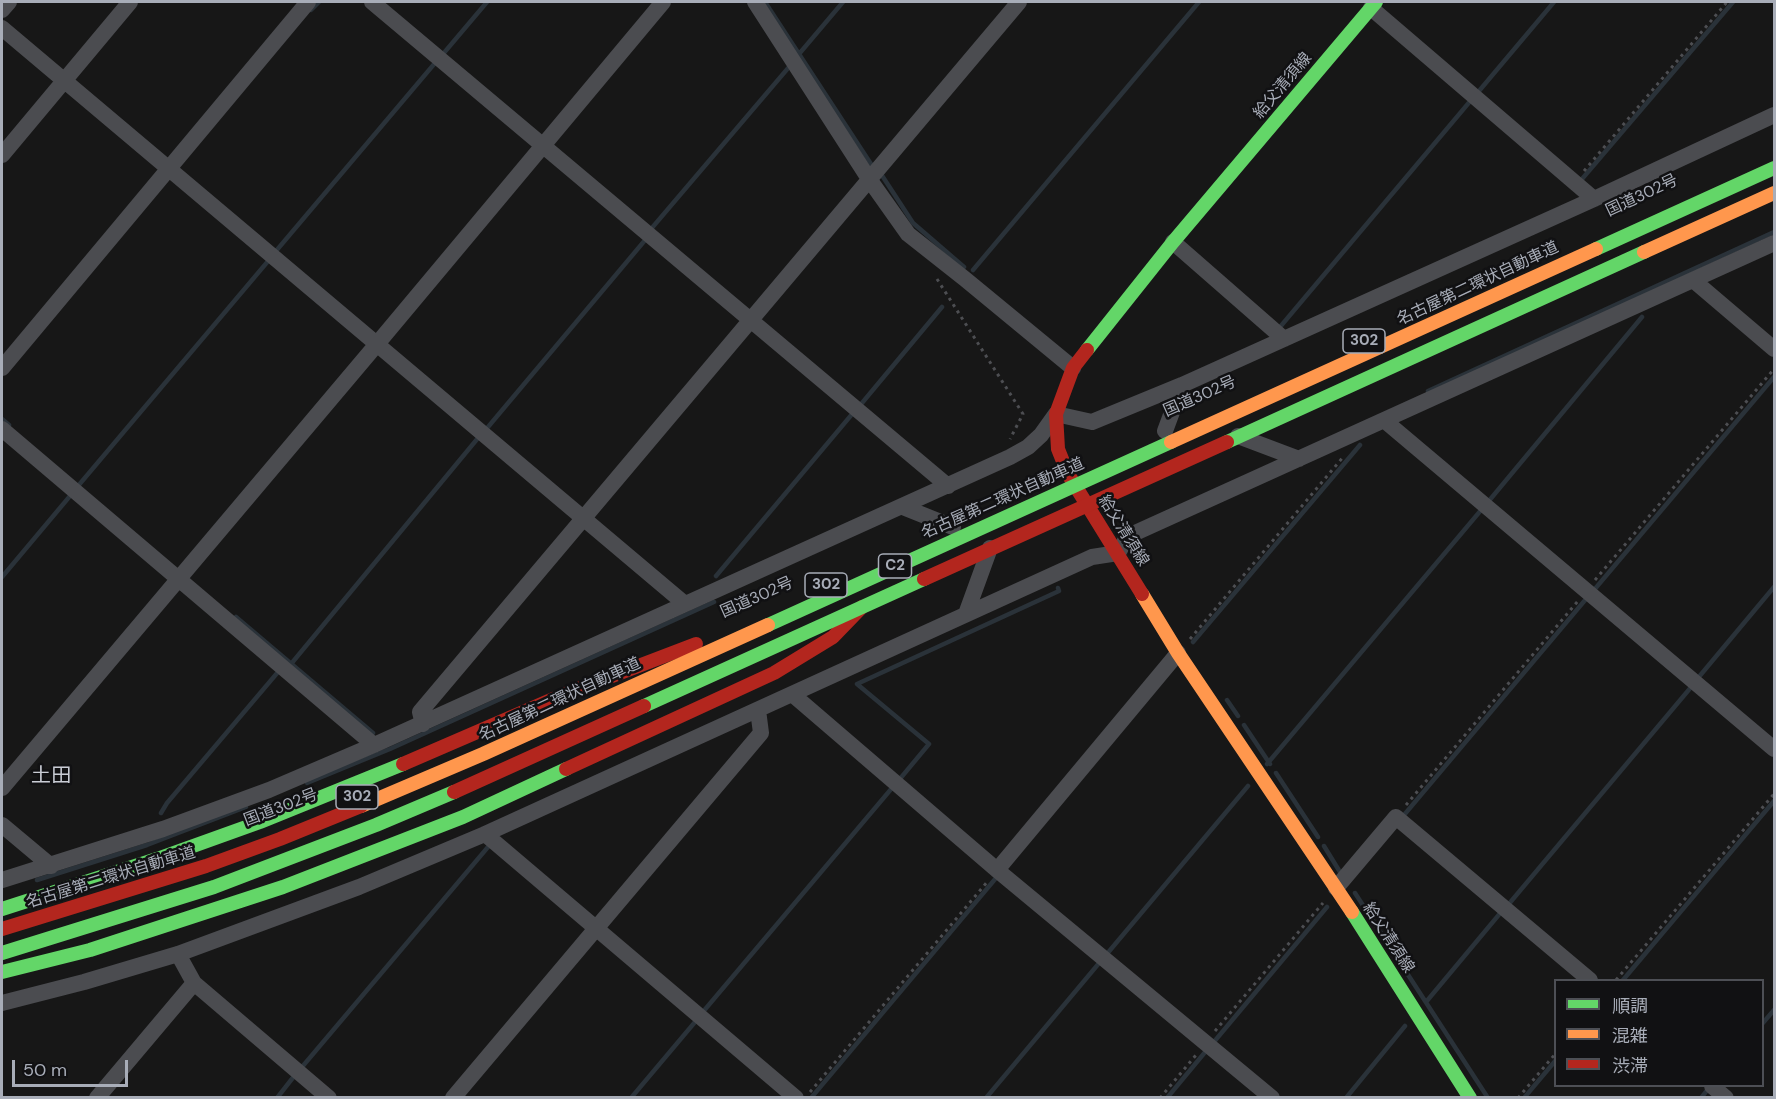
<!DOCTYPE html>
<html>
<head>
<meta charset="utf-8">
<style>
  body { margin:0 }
  #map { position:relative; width:1776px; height:1099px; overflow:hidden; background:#171717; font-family:"DM Sans","Noto Sans JP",sans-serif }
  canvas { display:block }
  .frame { position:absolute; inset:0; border:3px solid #a8adb8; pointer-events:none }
  .legend { position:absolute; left:1554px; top:979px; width:210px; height:108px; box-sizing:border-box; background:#111113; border:2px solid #4d4f55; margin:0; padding:8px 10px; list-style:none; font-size:18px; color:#a8adb8 }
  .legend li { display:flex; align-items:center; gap:12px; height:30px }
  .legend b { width:30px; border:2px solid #4d4f55 }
  .scale { position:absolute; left:12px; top:1060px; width:116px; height:27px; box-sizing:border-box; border:3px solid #a8adb8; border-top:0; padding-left:8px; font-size:18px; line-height:21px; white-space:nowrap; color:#a8adb8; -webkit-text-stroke:4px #111113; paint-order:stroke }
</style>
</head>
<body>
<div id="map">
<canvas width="1776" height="1099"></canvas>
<div class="frame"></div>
<ul class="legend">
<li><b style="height:8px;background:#63d668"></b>順調</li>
<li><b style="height:8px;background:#ff974d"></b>混雑</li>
<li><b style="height:8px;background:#b3261e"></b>渋滞</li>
</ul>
<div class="scale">50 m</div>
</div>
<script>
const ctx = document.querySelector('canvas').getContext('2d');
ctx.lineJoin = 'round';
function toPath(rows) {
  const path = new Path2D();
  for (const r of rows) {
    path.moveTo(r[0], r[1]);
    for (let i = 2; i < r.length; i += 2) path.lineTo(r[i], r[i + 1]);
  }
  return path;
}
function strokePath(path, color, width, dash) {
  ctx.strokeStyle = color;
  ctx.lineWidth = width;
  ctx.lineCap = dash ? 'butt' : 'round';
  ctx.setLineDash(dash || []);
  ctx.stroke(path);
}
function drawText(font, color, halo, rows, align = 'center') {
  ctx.font = font + ' "DM Sans","Noto Sans JP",sans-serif';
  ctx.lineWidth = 5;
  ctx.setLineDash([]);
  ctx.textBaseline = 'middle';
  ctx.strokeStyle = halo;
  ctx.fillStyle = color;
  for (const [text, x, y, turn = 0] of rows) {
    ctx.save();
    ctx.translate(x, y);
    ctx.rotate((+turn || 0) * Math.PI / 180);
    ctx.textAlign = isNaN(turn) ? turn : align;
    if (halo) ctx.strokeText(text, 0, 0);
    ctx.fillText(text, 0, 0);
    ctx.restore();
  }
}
strokePath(toPath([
  [765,2,871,164],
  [311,10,319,2],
  [443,54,487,2],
  [799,54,843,2],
  [1479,91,1554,2],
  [881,174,913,223,964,267],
  [1582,179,1733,2],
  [651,229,789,67],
  [276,251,435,63],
  [973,270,1199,2],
  [1280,327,1472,99],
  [1428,391,1774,232],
  [862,403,942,307],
  [2,419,9,425],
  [488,427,646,239],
  [78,486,269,260],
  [1488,502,1642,317],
  [716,576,853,413],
  [2,577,70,496],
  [1596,592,1594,590,1774,377],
  [236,617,373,733],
  [1193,642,1360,445],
  [291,664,478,438],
  [1698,678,1774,587],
  [1227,700,1238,716],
  [1244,725,1270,764],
  [1267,764,1482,509],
  [1276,773,1318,837],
  [899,780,929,744,857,684,1059,591,1058,588],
  [307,783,390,749,714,602],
  [161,813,167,803,278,672],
  [1404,815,1586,599],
  [1324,846,1340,872],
  [37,880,147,845,246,807],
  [1355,893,1488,1098],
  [1508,905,1692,686],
  [1106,955,1248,786],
  [1623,980,1774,801],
  [1426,1002,1502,911],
  [702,1013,892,788],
  [1762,1024,1774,1010],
  [1213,1043,1327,907],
  [302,1067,488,847],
  [277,1098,295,1075],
  [631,1098,695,1022],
  [811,1098,996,878],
  [986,1098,1100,962],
  [1167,1098,1206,1051],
  [1346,1098,1405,1026],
  [1524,1098,1556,1060],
  [1701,1098,1709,1088]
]), '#2a3239', 4.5);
strokePath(toPath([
  [1584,171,1727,2],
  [937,279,1023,414,1010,439],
  [1595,580,1774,369],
  [1190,639,1344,456],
  [1406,805,1578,601],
  [1616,980,1774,794],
  [1215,1031,1323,903],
  [810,1092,988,881],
  [1160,1098,1196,1055],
  [1518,1098,1556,1053]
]), '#4d4e52', 3, [3, 4.5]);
strokePath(toPath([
  [372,2,948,486],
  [755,2,869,179,908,234,965,279,1073,368],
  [1371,8,1594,199],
  [2,10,9,2],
  [2,28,685,604],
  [2,155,130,2],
  [1173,242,1284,339],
  [1693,280,1774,349],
  [2,368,308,2],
  [1385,421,1774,749],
  [2,429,374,745],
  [1165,431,1182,385],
  [1238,436,1299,459],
  [903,507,953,527],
  [966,614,990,548],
  [792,694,997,870,1272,1098],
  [423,724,420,712,1019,2],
  [2,788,377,344,663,2],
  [2,825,51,866],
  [485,834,796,1098],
  [997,870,1178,653],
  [2,880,163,829,269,790,374,745,1010,457,1028,447,1041,435,1056,414,1092,422,1182,385,1594,199,1774,115],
  [1336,888,1396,817,1590,980],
  [178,954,194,983,329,1098],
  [2,1003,84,982,178,954,359,887,485,834,1092,557,1118,553,1125,541,1135,533,1774,243],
  [1712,1086,1726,1098],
  [97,1098,194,983],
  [453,1098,761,733,758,710]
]), '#4b4c50', 16);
strokePath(toPath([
  [1087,350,1173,242,1376,2],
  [2,909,157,859,260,822,403,764],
  [1352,912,1470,1098],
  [2,972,90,950,283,887,463,817,566,769]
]), '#63d668', 14);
strokePath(toPath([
  [1142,594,1178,653,1352,912]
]), '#ff974d', 14);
strokePath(toPath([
  [1087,350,1073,368,1056,414,1058,449,1068,474,1142,594],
  [403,764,565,694,696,644],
  [566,769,774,673,833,637,862,607]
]), '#b3261e', 14);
strokePath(toPath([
  [1596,249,1774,168],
  [1227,442,1644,252],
  [768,625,1171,442],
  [644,706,924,579],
  [2,953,214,887,376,825,454,792]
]), '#63d668', 14);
strokePath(toPath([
  [1644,252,1774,193],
  [1171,442,1596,249],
  [361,806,483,754,768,625]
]), '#ff974d', 14);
strokePath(toPath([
  [924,579,1227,442],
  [454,792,644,706],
  [2,929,206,866,280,839,361,806]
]), '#b3261e', 14);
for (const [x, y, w] of [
  [1364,341,42],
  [895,566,33],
  [826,585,42],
  [357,797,42]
]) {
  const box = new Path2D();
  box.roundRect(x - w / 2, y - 12, w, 24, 4.5);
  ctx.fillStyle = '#111113';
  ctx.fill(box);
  strokePath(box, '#a8adb8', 1.5);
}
drawText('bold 15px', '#a8adb8', null, [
  ["302",1364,341],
  ["C2",895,566],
  ["302",826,585],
  ["302",357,797]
]);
drawText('16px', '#a8adb8', '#111113', [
  ["給父清須線",1283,86,-50],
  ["国道302号",1642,196,-25],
  ["名古屋第二環状自動車道",1478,284,-25],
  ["国道302号",1200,397,-24],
  ["名古屋第二環状自動車道",1003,499,-24],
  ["給父清須線",1123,531,58],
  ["国道302号",757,598,-24],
  ["名古屋第二環状自動車道",560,700,-25],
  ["国道302号",281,808,-21],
  ["名古屋第二環状自動車道",111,878,-17],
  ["給父清須線",1388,938,57]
]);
drawText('20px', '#c9ccd4', '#111113', [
  ["土田",51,777]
]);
</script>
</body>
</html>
